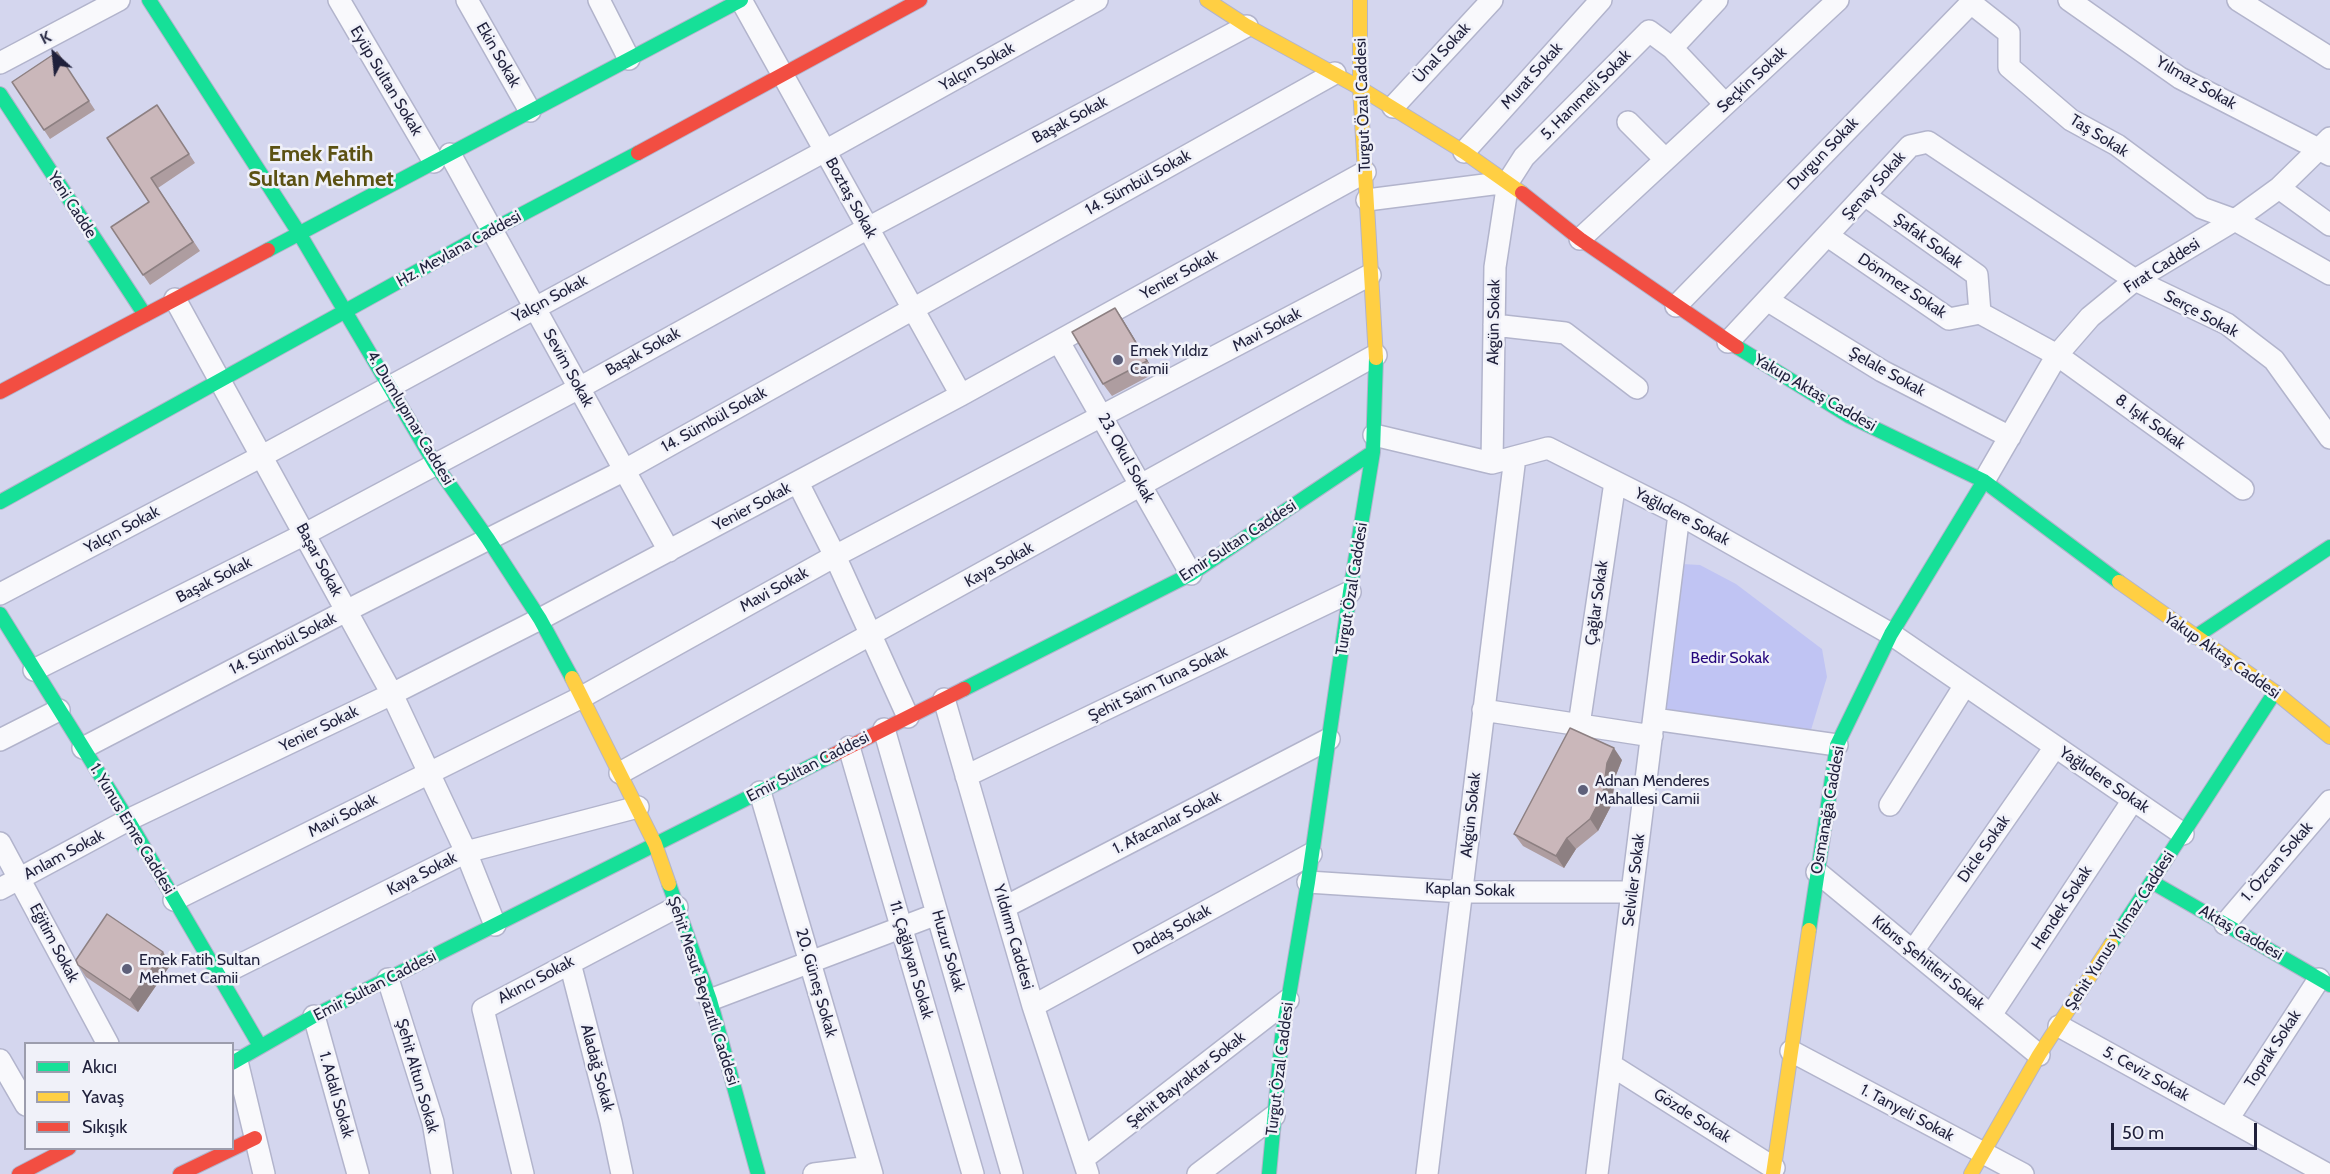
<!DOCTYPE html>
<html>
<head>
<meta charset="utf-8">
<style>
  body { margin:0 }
  #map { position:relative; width:2330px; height:1174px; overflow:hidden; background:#d4d6ee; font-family:Cabin,sans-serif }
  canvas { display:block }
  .legend { position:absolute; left:24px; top:1042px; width:210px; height:108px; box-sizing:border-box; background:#f0f1f9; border:2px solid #9c9dad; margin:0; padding:8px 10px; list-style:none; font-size:18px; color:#1f203b }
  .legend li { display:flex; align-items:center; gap:12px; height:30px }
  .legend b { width:30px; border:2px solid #9c9dad }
  .north { position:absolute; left:24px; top:24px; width:60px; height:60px; -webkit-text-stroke:4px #f0f1f9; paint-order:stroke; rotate:333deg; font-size:16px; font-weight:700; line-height:24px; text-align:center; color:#1f203b }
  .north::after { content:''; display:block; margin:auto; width:21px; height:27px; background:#1f203b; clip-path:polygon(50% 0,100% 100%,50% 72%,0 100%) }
  .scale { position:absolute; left:2111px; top:1123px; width:146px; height:27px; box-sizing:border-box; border:3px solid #1f203b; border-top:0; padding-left:8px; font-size:18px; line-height:21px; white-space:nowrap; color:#1f203b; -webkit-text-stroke:4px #f0f1f9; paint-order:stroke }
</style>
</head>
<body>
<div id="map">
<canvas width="2330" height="1174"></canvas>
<ul class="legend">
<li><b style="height:8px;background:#16e098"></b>Akıcı</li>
<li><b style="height:8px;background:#ffcf43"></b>Yavaş</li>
<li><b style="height:8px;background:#f24e42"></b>Sıkışık</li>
</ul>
<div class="north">K</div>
<div class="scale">50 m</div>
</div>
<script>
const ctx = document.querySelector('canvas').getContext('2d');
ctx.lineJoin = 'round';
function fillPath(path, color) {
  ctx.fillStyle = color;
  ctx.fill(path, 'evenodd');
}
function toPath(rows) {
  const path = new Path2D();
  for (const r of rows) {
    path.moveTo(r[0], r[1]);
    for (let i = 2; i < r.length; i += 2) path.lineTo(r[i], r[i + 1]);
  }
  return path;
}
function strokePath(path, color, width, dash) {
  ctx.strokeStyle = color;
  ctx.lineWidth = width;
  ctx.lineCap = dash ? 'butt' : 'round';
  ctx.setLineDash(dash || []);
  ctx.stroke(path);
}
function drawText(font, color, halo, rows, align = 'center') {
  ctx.font = font + ' Cabin,sans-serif';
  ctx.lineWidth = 5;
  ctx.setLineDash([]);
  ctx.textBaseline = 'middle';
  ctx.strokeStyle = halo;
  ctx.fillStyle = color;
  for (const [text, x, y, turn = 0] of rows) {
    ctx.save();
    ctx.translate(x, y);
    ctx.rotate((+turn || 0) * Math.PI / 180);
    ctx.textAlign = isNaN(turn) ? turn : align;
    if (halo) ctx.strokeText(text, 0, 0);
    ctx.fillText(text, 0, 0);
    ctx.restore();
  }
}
fillPath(toPath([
  [1682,564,1700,565,1736,584,1822,649,1827,677,1811,730,1660,712]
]), '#c0c4f3');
const street = toPath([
  [339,0,434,162],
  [467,0,530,111],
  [599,0,629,59],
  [741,0,961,395],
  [1717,0,1672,48,1725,104],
  [2069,0,2180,78,2330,155],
  [2238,0,2330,58],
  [0,63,119,0],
  [1393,107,1492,0],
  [1628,122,1665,159],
  [1464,152,1601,0],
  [450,154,669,551],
  [2279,188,2330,225],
  [1866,196,1977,275,1980,313,2057,355,2243,489],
  [1367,200,1508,182],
  [1828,236,1949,319,1980,313],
  [1580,239,1838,0],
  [175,299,392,694,466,852,495,925],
  [1767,300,1882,371,2010,437],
  [1676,306,1971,3,2009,33,2009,67,2071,120,2117,145,2202,208,2235,220,2330,274],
  [1494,325,1565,333,1637,388],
  [1059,342,1191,574],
  [1728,342,1910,146,1928,142,2135,280,2227,324,2274,360,2330,438],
  [1374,435,1492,463,1548,448,1679,514,1891,634,2183,834],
  [1492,463,1495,267,1508,182,1524,157,1649,31,1672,48],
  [1984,481,2057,355,2090,317,2135,280,2235,220,2279,188,2330,138],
  [798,483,835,556,908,717],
  [0,594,262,456,825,151,1097,0],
  [34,670,305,534,579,388,868,228,1247,26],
  [944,699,1033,1006,1088,1174],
  [1483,710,1652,736],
  [1654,719,1837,745],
  [1579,725,1615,482],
  [884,729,1012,1174],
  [0,740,59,710],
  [849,747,973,1174],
  [83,748,346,611,625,470,1335,73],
  [620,773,1376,355],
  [966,776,1350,592],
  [760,792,872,1174],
  [1890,805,1965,685],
  [0,843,108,1044],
  [1817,872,2039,1055],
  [1308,882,1462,892,1632,892],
  [0,889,128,820,392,694,540,619,961,395,1365,172],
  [174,900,582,697,835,556,1370,275],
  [1005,907,1329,739],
  [2225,924,2330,801],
  [1913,951,2055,747],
  [570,963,611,1122,622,1174],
  [220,975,466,852,638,807],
  [388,979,433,1122,442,1174],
  [710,1000,937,914],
  [1033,1006,1311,854],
  [1991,1015,2133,800],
  [314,1016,358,1174],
  [2059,1026,2327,1174],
  [1791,1051,2023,1174],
  [0,1060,26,1105],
  [237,1061,264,1174],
  [1611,1065,1774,1168],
  [2228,1119,2319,979],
  [1083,1159,1288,1000],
  [523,1174,483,1009,677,907],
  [814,1174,870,1167],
  [1198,1174,1274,1116],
  [1427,1174,1515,457],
  [1597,1174,1679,514]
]);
const fast = toPath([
  [149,0,299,233,435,464,488,539,540,619,572,678],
  [0,94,145,315],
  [268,250,741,0],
  [1737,347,1849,416,1984,481,2119,582],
  [0,502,492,230,638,153],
  [0,614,128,820,260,1046],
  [2195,637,2330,547],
  [964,689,1191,574,1373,452],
  [2152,882,2330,985],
  [669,884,710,1000,758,1174],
  [1809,930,1837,745,1891,634,1984,481],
  [2111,944,2275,692],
  [232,1063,314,1016,833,755],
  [1269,1174,1282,1037,1308,882,1350,592,1373,452,1376,358]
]);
const slow = toPath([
  [1207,0,1247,26,1360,88,1464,152,1522,193],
  [1360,0,1360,88,1376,358],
  [2119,582,2275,692,2330,737],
  [572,678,655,844,669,884],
  [1773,1174,1809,930],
  [1971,1174,2039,1055,2111,944]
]);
const jam = toPath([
  [638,153,920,0],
  [1522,193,1580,239,1737,347],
  [0,392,268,250],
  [833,755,964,689],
  [19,1174,69,1148],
  [180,1174,255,1138]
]);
strokePath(street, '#b2b4cc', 24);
strokePath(fast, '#b2b4cc', 16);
strokePath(slow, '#b2b4cc', 16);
strokePath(jam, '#b2b4cc', 16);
strokePath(street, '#f9f9fc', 21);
strokePath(fast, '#16e098', 14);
strokePath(slow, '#ffcf43', 14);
strokePath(jam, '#f24e42', 14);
fillPath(toPath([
  [57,52,95,110,50,139,12,82],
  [157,105,195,163,158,188,200,251,150,285,111,227,149,202],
  [1115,308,1123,320,1155,373,1112,396,1103,384],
  [1622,760,1616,775,1611,806,1598,831,1576,849,1564,868,1523,846,1514,834],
  [171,964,138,1012,86,977,78,965]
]), '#ae9da0');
fillPath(toPath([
  [1115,308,1123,320,1155,373,1147,361],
  [1614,748,1622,760,1616,775,1611,806,1598,831,1590,819,1607,763],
  [1567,838,1576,849,1564,868,1556,856],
  [163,952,171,964,138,1012,130,1000]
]), '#8d8082');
const building = toPath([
  [57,52,89,101,44,130,12,82,57,52],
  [157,105,189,154,151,178,193,242,143,275,111,227,149,202,107,138,157,105],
  [1115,308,1147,361,1103,384,1072,332,1115,308],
  [1570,728,1614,748,1607,763,1603,794,1590,819,1567,838,1556,856,1514,834,1570,728],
  [107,914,163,952,130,1000,78,965,76,960,107,914]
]);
fillPath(building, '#cab7ba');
strokePath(building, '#8d8082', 1.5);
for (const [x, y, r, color] of [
  [1118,360,6,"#5e607a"],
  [1583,790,6,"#5e607a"],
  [127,969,6,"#5e607a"]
]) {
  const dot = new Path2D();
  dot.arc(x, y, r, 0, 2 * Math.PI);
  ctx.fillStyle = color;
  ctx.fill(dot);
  strokePath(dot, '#f0f1f9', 2);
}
drawText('16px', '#1f203b', '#f0f1f9', [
  ["Ünal Sokak",1442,53,-47],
  ["Ekin Sokak",498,55,60],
  ["Yalçın Sokak",977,67,-29],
  ["Murat Sokak",1532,76,-48],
  ["Seçkin Sokak",1752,80,-43],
  ["Eyüp Sultan Sokak",386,81,59],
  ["Yılmaz Sokak",2196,83,30],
  ["5. Hanımeli Sokak",1586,95,-45],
  ["Turgut Özal Caddesi",1363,105,-92],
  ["Başak Sokak",1070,120,-28],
  ["Taş Sokak",2099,136,32],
  ["Durgun Sokak",1823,154,-46],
  ["14. Sümbül Sokak",1138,183,-29],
  ["Şenay Sokak",1874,186,-48],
  ["Boztaş Sokak",851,198,61],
  ["Yeni Cadde",72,205,57],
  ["Şafak Sokak",1928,241,36],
  ["Hz. Mevlana Caddesi",459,249,-29],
  ["Fırat Caddesi",2162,266,-33],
  ["Yenier Sokak",1179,275,-29],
  ["Dönmez Sokak",1902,286,34],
  ["Yalçın Sokak",550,299,-28],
  ["Serçe Sokak",2201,314,28],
  ["Akgün Sokak",1494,322,-89],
  ["Mavi Sokak",1267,330,-28],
  ["Başak Sokak",643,352,-29],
  ["Sevim Sokak",568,368,61],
  ["Şelale Sokak",1887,372,29],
  ["Yakup Aktaş Caddesi",1815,393,30],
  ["4. Dumlupınar Caddesi",410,418,59],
  ["14. Sümbül Sokak",714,420,-29],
  ["8. Işık Sokak",2150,422,36],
  ["23. Okul Sokak",1126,458,61],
  ["Yenier Sokak",752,507,-28],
  ["Yağlıdere Sokak",1682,517,28],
  ["Yalçın Sokak",122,530,-28],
  ["Emir Sultan Caddesi",1238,541,-33],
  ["Başar Sokak",319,560,62],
  ["Kaya Sokak",999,565,-29],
  ["Başak Sokak",214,580,-27],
  ["Turgut Özal Caddesi",1352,589,-81],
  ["Mavi Sokak",774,590,-29],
  ["Çağlar Sokak",1597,603,-82],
  ["14. Sümbül Sokak",283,644,-27],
  ["Yakup Aktaş Caddesi",2222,656,35],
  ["Şehit Saim Tuna Sokak",1158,684,-26],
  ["Yenier Sokak",319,729,-26],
  ["Emir Sultan Caddesi",808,767,-27],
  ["Yağlıdere Sokak",2104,780,34],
  ["Osmanağa Caddesi",1828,810,-80],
  ["Akgün Sokak",1471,815,-84],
  ["Mavi Sokak",343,816,-27],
  ["1. Afacanlar Sokak",1167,823,-27],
  ["1. Yunus Emre Caddesi",132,829,59],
  ["Dicle Sokak",1984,849,-55],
  ["Anlam Sokak",64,855,-28],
  ["1. Özcan Sokak",2277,862,-49],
  ["Kaya Sokak",422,874,-27],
  ["Selviler Sokak",1634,880,-83],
  ["Kaplan Sokak",1470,890,2],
  ["Hendek Sokak",2062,908,-57],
  ["Dadaş Sokak",1172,930,-29],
  ["Şehit Yunus Yılmaz Caddesi",2120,931,-57],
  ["Aktaş Caddesi",2241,933,30],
  ["Yıldırım Caddesi",1013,937,74],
  ["Eğitim Sokak",54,943,62],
  ["Huzur Sokak",948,951,74],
  ["11. Çağlayan Sokak",911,960,74],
  ["Kıbrıs Şehitleri Sokak",1928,963,39],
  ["Akıncı Sokak",536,980,-28],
  ["20. Güneş Sokak",816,983,74],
  ["Emir Sultan Caddesi",375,986,-27],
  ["Şehit Mesut Beyazıtlı Caddesi",703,991,72],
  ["Toprak Sokak",2273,1049,-57],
  ["Aladağ Sokak",597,1068,75],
  ["Turgut Özal Caddesi",1280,1069,-83],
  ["5. Ceviz Sokak",2146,1074,29],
  ["Şehit Altun Sokak",417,1076,74],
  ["Şehit Bayraktar Sokak",1186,1080,-38],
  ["1. Adalı Sokak",336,1095,74],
  ["1. Tanyeli Sokak",1907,1113,28],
  ["Gözde Sokak",1692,1116,32]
]);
drawText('16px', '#1f203b', '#f0f1f9', [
  ["Emek Yıldız",1130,351],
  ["Camii",1130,369],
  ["Adnan Menderes",1595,781],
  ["Mahallesi Camii",1595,799],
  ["Emek Fatih Sultan",139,960],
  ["Mehmet Camii",139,978]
], 'left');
drawText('16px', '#26077d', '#f0f1f9', [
  ["Bedir Sokak",1730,658]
]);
drawText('bold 22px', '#5b5113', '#f0f1f9', [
  ["Emek Fatih",321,155],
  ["Sultan Mehmet",321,180]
]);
</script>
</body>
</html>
